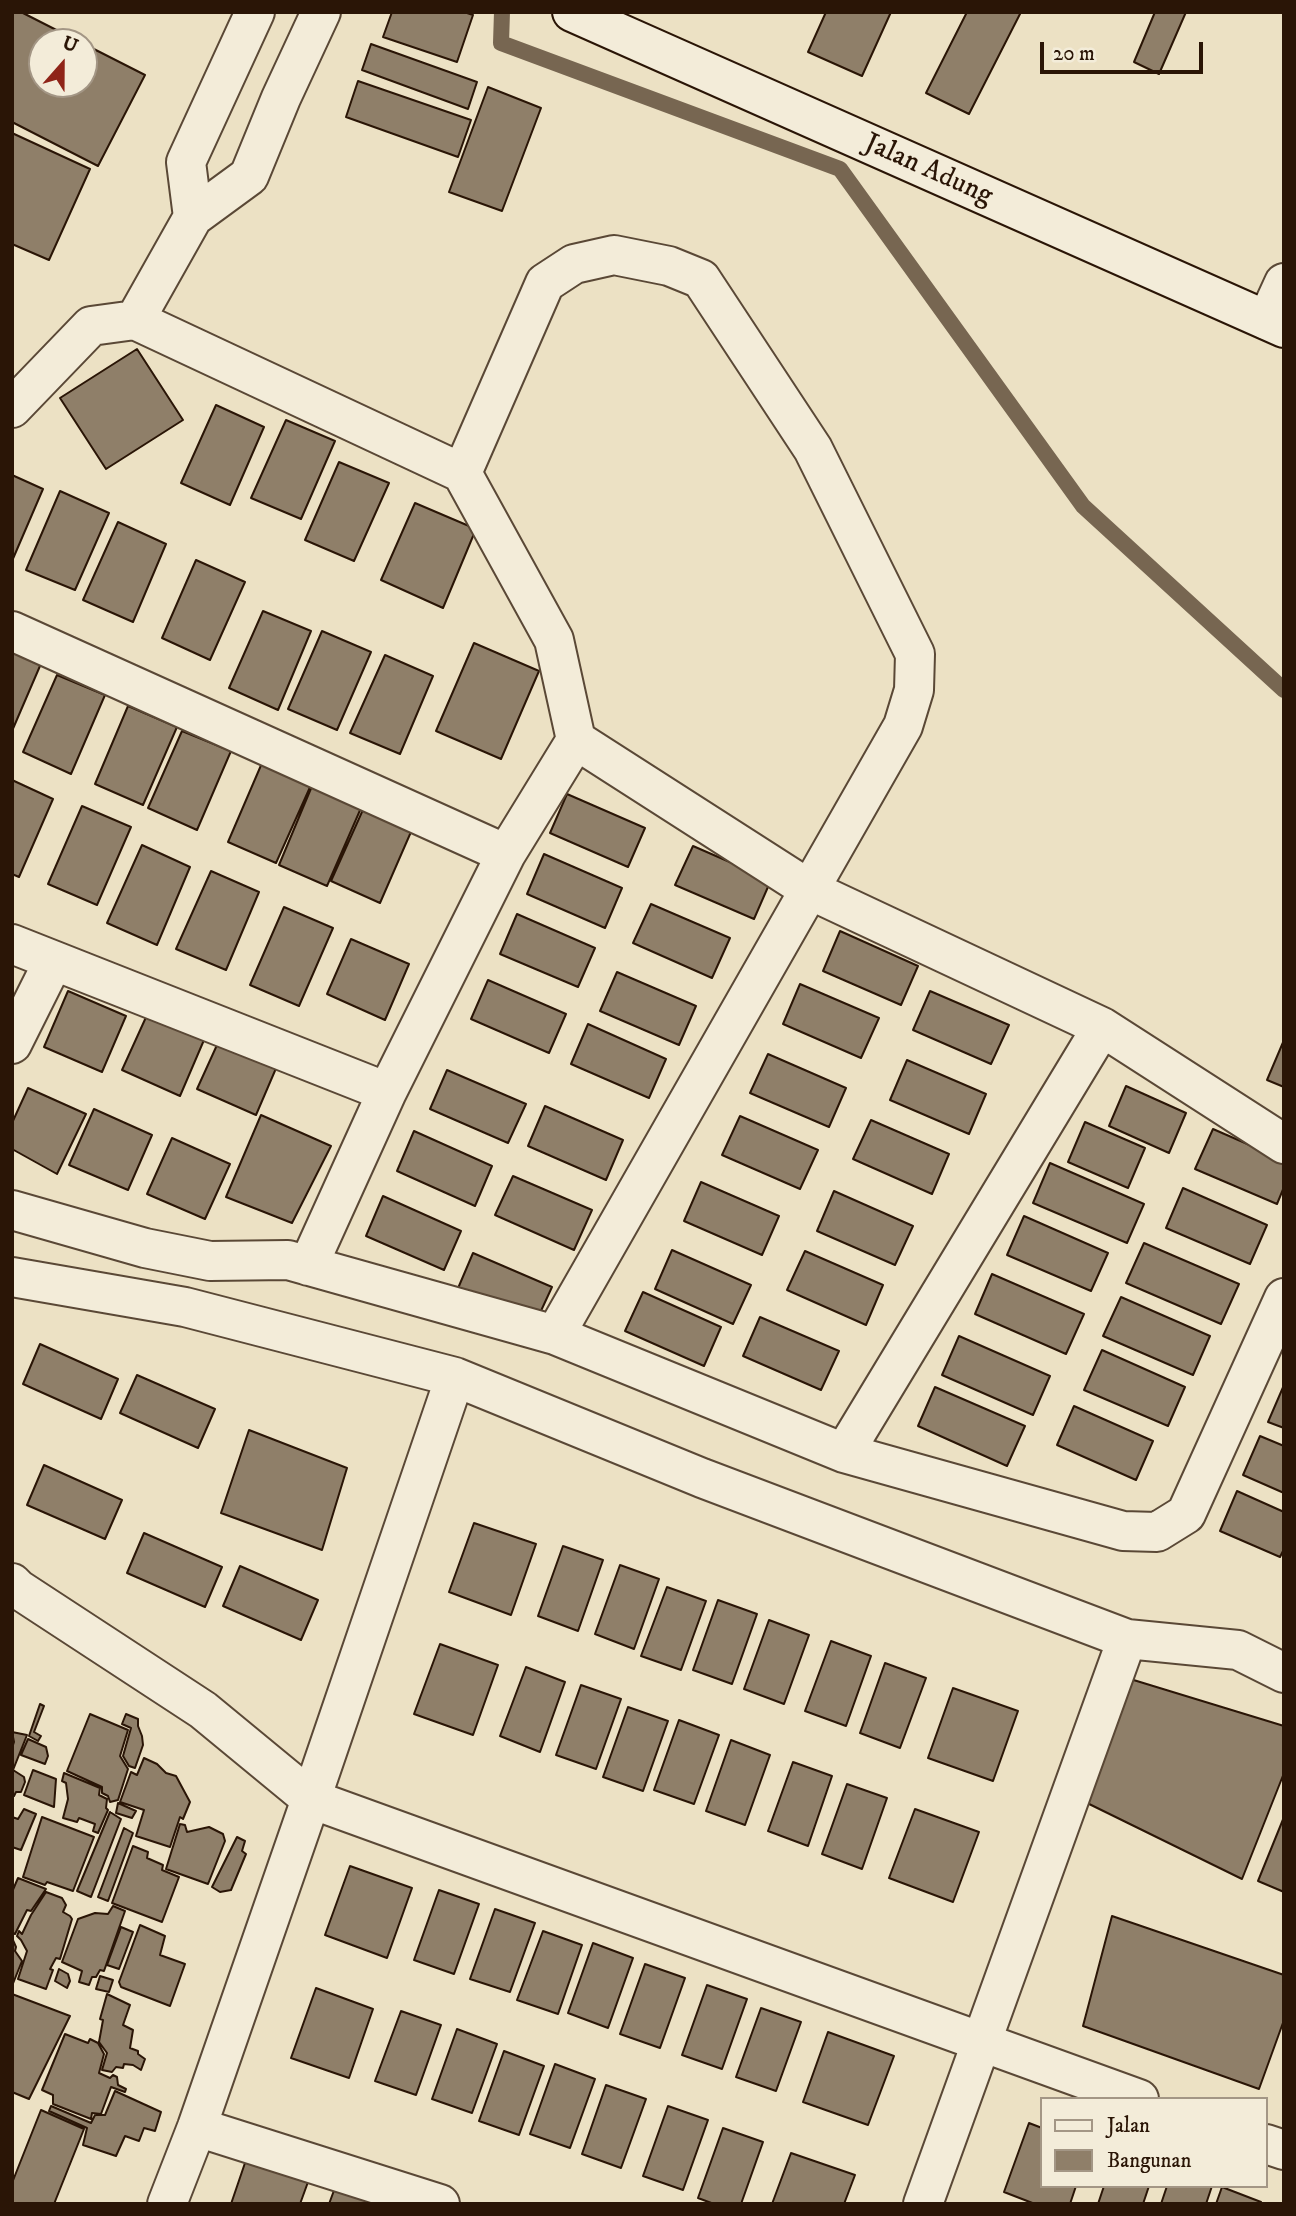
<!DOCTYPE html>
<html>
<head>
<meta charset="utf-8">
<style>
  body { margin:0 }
  #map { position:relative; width:1296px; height:2216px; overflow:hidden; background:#ece1c4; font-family:"IM FELL DW Pica",serif }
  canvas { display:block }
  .frame { position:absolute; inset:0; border:14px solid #2a1506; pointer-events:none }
  .legend { position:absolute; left:1040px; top:2097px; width:228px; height:91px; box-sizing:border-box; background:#f3ecd9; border:2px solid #a39685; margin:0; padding:9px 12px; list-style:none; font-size:21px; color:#2a1506 }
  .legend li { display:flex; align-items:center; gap:14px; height:35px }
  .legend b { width:35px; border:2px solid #a39685 }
  .north { position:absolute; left:28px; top:28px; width:70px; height:70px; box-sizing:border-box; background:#f3ecd9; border:2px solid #a39685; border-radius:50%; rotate:21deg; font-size:19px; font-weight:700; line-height:28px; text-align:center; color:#2a1506 }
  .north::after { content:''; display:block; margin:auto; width:24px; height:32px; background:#8f2418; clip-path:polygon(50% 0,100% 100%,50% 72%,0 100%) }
  .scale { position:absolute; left:1040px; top:42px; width:163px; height:32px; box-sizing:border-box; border:4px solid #2a1506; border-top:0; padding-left:9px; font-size:21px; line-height:24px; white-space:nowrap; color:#2a1506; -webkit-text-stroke:5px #f3ecd9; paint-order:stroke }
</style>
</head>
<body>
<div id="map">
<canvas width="1296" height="2216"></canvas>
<div class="frame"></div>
<ul class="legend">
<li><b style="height:9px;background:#f3ecd9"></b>Jalan</li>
<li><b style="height:19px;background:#8f7f69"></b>Bangunan</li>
</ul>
<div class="north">U</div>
<div class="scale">20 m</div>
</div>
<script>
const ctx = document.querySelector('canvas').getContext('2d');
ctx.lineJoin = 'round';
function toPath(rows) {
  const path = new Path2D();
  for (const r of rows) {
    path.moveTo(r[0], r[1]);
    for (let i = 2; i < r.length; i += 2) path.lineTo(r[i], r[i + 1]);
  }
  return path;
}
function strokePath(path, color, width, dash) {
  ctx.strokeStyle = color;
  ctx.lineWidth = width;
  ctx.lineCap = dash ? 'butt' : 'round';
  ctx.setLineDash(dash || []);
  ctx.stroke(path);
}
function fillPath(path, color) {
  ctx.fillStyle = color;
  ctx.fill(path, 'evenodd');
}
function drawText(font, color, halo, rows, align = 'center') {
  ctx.font = font + ' "IM FELL DW Pica",serif';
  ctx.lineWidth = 7;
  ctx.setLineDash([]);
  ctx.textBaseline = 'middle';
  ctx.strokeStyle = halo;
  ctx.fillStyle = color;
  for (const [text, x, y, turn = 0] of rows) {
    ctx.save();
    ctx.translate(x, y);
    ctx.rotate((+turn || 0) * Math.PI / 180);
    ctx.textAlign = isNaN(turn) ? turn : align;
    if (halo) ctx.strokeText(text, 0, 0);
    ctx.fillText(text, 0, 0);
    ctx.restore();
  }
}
strokePath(toPath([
  [502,12,501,43,840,169,1083,506,1284,690]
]), '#776651', 16);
const building = toPath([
  [12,12,21,12,80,42,42,42,42,84,84,84,84,44,145,75,98,166,12,122,12,12],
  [392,12,464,12,473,15,457,62,383,37,392,12],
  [826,12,891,12,862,76,808,52,826,12],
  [967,12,1021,12,969,114,926,93,967,12],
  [1155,12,1186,12,1159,74,1134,62,1155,12],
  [371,44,477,82,468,109,362,70,371,44],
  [358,81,471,120,458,157,346,117,358,81],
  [488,87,541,108,502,211,449,192,488,87],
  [12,133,90,169,49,260,12,244,12,133],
  [137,349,183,420,106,469,60,398,137,349],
  [216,405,264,427,230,505,181,483,216,405],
  [286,420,335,441,301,519,251,498,286,420],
  [339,462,389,483,354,561,305,540,339,462],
  [12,475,43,489,12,561,12,475],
  [60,491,109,513,75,590,26,570,60,491],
  [415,503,476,529,443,608,381,580,415,503],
  [118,522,166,544,133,622,83,600,118,522],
  [196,560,245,582,210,660,162,638,196,560],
  [263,611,311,631,278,710,229,688,263,611],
  [322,631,371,652,337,730,288,709,322,631],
  [474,643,539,671,501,759,436,731,474,643],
  [12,645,43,659,12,731,12,645],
  [385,655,433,676,400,754,350,733,385,655],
  [57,675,105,695,71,774,23,752,57,675],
  [128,706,177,727,143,805,95,784,128,706],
  [182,731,231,751,197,830,148,808,182,731],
  [262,763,311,785,276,863,228,842,262,763],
  [12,780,53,799,19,877,12,874,12,780],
  [312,786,361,808,327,886,279,865,312,786],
  [567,794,645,828,628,867,550,833,567,794],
  [366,803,414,825,380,903,331,881,366,803],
  [82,806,131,827,97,905,48,884,82,806],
  [142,845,190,867,157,945,107,923,142,845],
  [693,846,771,880,754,919,675,885,693,846],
  [544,854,622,888,605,928,527,894,544,854],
  [211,871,259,892,226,970,176,949,211,871],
  [651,904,730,938,712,978,633,943,651,904],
  [284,907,333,928,299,1006,250,985,284,907],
  [517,914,595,948,578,987,500,954,517,914],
  [840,931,918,966,901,1005,823,971,840,931],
  [351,939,409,964,385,1020,327,994,351,939],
  [617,972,696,1006,679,1045,600,1011,617,972],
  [488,980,566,1014,549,1053,471,1019,488,980],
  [800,984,879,1018,861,1058,783,1024,800,984],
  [68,991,126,1016,102,1072,44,1047,68,991],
  [930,991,1009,1025,991,1064,913,1030,930,991],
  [147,1015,204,1040,180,1096,122,1070,147,1015],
  [588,1024,666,1059,649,1098,571,1064,588,1024],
  [222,1034,280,1059,256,1115,197,1089,222,1034],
  [1284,1040,1284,1087,1267,1080,1284,1040],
  [768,1054,846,1088,829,1127,750,1093,768,1054],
  [907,1060,986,1094,969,1134,890,1100,907,1060],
  [447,1070,526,1104,508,1143,430,1109,447,1070],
  [1126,1086,1186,1113,1169,1153,1109,1126,1126,1086],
  [28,1088,86,1114,57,1174,12,1149,12,1123,28,1088],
  [545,1106,623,1140,606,1180,528,1146,545,1106],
  [94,1109,152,1135,128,1190,69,1165,94,1109],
  [261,1115,331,1146,292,1223,226,1197,261,1115],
  [740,1116,818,1150,800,1189,722,1155,740,1116],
  [871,1120,949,1154,932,1194,853,1159,871,1120],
  [1085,1122,1145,1148,1128,1188,1068,1162,1085,1122],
  [1213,1129,1284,1160,1284,1187,1277,1204,1195,1169,1213,1129],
  [414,1131,492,1166,475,1206,397,1171,414,1131],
  [172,1138,230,1164,205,1219,147,1194,172,1138],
  [1050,1163,1144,1204,1127,1243,1033,1203,1050,1163],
  [513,1176,592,1210,574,1250,495,1215,513,1176],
  [701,1182,779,1216,762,1255,684,1221,701,1182],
  [1183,1188,1267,1225,1250,1264,1166,1228,1183,1188],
  [834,1191,913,1226,895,1265,817,1231,834,1191],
  [383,1196,461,1231,444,1270,366,1236,383,1196],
  [1024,1216,1108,1253,1091,1291,1007,1255,1024,1216],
  [1144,1243,1239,1284,1221,1324,1126,1283,1144,1243],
  [672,1250,751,1285,733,1324,655,1289,672,1250],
  [805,1251,883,1285,866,1325,787,1290,805,1251],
  [473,1253,552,1287,534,1326,456,1293,473,1253],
  [992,1274,1084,1314,1066,1354,975,1314,992,1274],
  [643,1292,721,1327,704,1366,625,1331,643,1292],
  [1121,1297,1210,1336,1193,1375,1103,1336,1121,1297],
  [760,1317,839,1351,821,1390,743,1356,760,1317],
  [959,1336,1050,1376,1033,1415,942,1375,959,1336],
  [40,1344,118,1379,101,1419,23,1384,40,1344],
  [1102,1350,1185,1387,1168,1426,1084,1390,1102,1350],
  [137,1375,215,1409,198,1448,120,1413,137,1375],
  [1284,1385,1284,1428,1268,1422,1284,1385],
  [935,1387,1025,1426,1007,1466,918,1426,935,1387],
  [1074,1406,1153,1441,1136,1480,1057,1445,1074,1406],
  [249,1430,347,1468,322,1550,221,1513,249,1430],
  [1260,1436,1284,1446,1284,1493,1243,1475,1260,1436],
  [44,1465,122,1500,105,1539,27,1505,44,1465],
  [1237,1491,1284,1512,1284,1549,1280,1557,1220,1531,1237,1491],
  [474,1523,536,1544,511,1615,449,1592,474,1523],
  [144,1533,222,1567,205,1607,127,1573,144,1533],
  [563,1546,603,1560,578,1631,538,1616,563,1546],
  [620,1565,659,1579,634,1649,595,1634,620,1565],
  [240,1566,318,1600,301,1640,223,1606,240,1566],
  [667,1587,706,1601,681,1670,641,1656,667,1587],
  [718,1600,757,1614,732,1684,693,1670,718,1600],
  [769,1620,809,1635,784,1704,744,1689,769,1620],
  [831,1641,871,1656,846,1726,805,1711,831,1641],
  [440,1644,498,1665,473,1735,414,1714,440,1644],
  [885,1663,926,1678,900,1748,860,1733,885,1663],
  [526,1667,565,1682,540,1752,500,1736,526,1667],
  [1127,1678,1284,1726,1284,1773,1242,1879,1083,1801,1127,1678],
  [581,1685,621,1699,596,1769,556,1755,581,1685],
  [953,1688,1018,1711,993,1781,928,1758,953,1688],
  [40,1704,44,1706,34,1732,41,1736,38,1741,29,1736,40,1704],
  [628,1707,668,1721,643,1791,603,1777,628,1707],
  [90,1714,128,1730,120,1756,128,1769,118,1800,110,1802,108,1796,102,1793,102,1787,67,1771,90,1714],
  [126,1714,138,1719,138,1726,142,1736,143,1745,135,1768,129,1766,123,1756,131,1728,122,1724,126,1714],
  [679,1720,719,1735,694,1804,654,1790,679,1720],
  [12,1732,27,1735,13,1770,24,1777,25,1782,21,1792,16,1792,14,1796,12,1795,12,1748,14,1742,12,1732],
  [28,1739,46,1747,48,1756,45,1764,21,1755,28,1739],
  [731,1740,770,1755,745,1825,706,1811,731,1740],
  [144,1758,157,1764,166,1773,176,1776,190,1802,183,1819,180,1817,170,1847,136,1836,144,1810,120,1802,131,1772,137,1775,144,1758],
  [793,1762,832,1776,808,1846,768,1831,793,1762],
  [33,1770,56,1779,54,1807,24,1795,33,1770],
  [64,1773,100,1788,99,1795,107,1799,106,1808,108,1810,98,1833,93,1831,95,1824,79,1818,77,1822,63,1818,68,1799,66,1783,62,1781,64,1773],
  [847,1784,887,1798,862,1869,822,1854,847,1784],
  [118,1803,136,1811,132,1818,116,1813,118,1803],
  [24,1809,36,1814,21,1850,12,1847,12,1817,18,1819,24,1809],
  [915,1809,979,1832,953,1902,889,1878,915,1809],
  [110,1812,121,1819,91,1897,77,1891,110,1812],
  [42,1817,94,1837,73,1891,47,1882,45,1885,23,1877,42,1817],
  [1284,1817,1284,1892,1258,1881,1284,1817],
  [180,1824,185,1825,187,1832,209,1827,223,1834,225,1841,208,1884,166,1869,180,1824],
  [124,1828,133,1833,108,1901,98,1897,124,1828],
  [237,1837,245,1841,242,1851,246,1854,231,1890,220,1892,212,1887,237,1837],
  [133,1846,148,1852,147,1858,163,1865,162,1870,179,1877,162,1922,112,1903,133,1846],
  [350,1866,412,1888,387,1958,325,1935,350,1866],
  [18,1878,46,1889,31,1911,27,1910,15,1934,12,1933,12,1892,18,1878],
  [439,1890,479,1904,454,1974,414,1960,439,1890],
  [46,1892,62,1898,66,1905,63,1912,70,1916,72,1919,60,1959,56,1958,50,1969,53,1970,46,1989,18,1979,27,1951,21,1940,17,1936,19,1931,22,1934,31,1915,46,1892],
  [113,1906,125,1911,104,1971,100,1970,96,1977,92,1977,89,1985,79,1982,82,1971,62,1962,78,1919,95,1913,108,1914,113,1906],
  [495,1909,535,1923,510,1992,470,1979,495,1909],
  [1112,1916,1284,1975,1284,2020,1259,2089,1083,2026,1112,1916],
  [140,1925,165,1936,160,1955,185,1964,170,2006,121,1987,119,1982,140,1925],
  [121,1927,133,1932,119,1969,107,1965,121,1927],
  [543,1931,582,1945,558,2014,517,2000,543,1931],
  [12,1938,16,1947,15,1951,22,1961,12,1986,12,1938],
  [593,1943,633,1958,608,2028,568,2013,593,1943],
  [645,1964,685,1978,660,2048,620,2034,645,1964],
  [59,1969,68,1974,70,1981,67,1988,55,1981,59,1969],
  [100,1976,113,1980,109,1992,96,1989,100,1976],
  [707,1985,747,1999,722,2069,682,2055,707,1985],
  [316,1988,373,2009,349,2078,291,2058,316,1988],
  [12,1994,70,2016,29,2099,12,2092,12,1994],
  [107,1994,130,2005,123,2025,133,2030,130,2048,138,2051,138,2054,145,2059,141,2070,133,2065,124,2064,123,2068,116,2067,112,2072,102,2070,107,2053,99,2042,103,2020,100,2019,107,1994],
  [761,2008,801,2022,776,2091,736,2077,761,2008],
  [401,2011,441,2025,416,2095,375,2081,401,2011],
  [457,2029,497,2044,472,2113,432,2099,457,2029],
  [828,2032,894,2056,868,2125,803,2102,828,2032],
  [65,2034,88,2043,90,2039,98,2043,104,2054,99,2073,110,2078,113,2075,117,2077,118,2085,126,2089,125,2092,111,2087,101,2114,92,2113,91,2119,53,2104,53,2095,42,2090,65,2034],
  [504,2051,544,2066,519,2135,479,2121,504,2051],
  [555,2064,595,2079,570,2148,530,2134,555,2064],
  [606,2085,646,2099,621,2168,582,2154,606,2085],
  [115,2091,161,2112,155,2131,144,2128,139,2141,125,2136,116,2156,83,2145,87,2128,49,2111,51,2106,91,2123,95,2115,105,2115,115,2091],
  [668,2106,708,2120,683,2190,643,2176,668,2106],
  [41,2110,84,2129,54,2204,12,2204,12,2183,41,2110],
  [1029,2123,1042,2128,1042,2186,1076,2186,1070,2204,1035,2204,1004,2192,1029,2123],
  [723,2128,763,2142,741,2204,714,2204,698,2198,723,2128],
  [791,2153,855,2175,844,2204,772,2204,791,2153],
  [246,2160,308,2182,300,2204,231,2204,246,2160],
  [336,2185,375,2199,373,2204,329,2204,336,2185],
  [1104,2186,1149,2186,1143,2204,1098,2204,1104,2186],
  [1167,2186,1212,2186,1206,2204,1161,2204,1167,2186],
  [1222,2187,1261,2202,1261,2204,1216,2204,1222,2187]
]);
fillPath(building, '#8f7f69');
strokePath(building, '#2a1506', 2);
const minor = toPath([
  [193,217,186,162,255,12],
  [135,320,462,473,545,283,574,264,614,255,669,266,701,279,813,449,915,654,914,690,903,726,555,1335],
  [1267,320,1284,283],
  [12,408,91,326,135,320,193,217,249,176,281,98,321,12],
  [12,631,506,854],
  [576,740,810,890,1102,1027,1284,1144],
  [12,944,387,1092],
  [12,1044,53,962],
  [12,1210,145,1248,210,1261,288,1260,555,1335,844,1453,1123,1531,1157,1532,1186,1514,1284,1298],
  [308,1266,387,1092,506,854,576,740,554,640,462,473],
  [12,1277,185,1307,455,1377,702,1478,1127,1639,1238,1650,1284,1673],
  [844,1453,1102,1027],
  [12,1583,18,1589,203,1710,311,1799,1139,2099],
  [197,2127,440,2204],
  [1266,2144,1284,2150],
  [167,2204,197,2127,311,1799,455,1377],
  [923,2204,1127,1639]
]);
const secondary = toPath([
  [572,12,1284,328]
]);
strokePath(minor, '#5a4836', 42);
strokePath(secondary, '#2a1506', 42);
strokePath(minor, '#f3ecd9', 38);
strokePath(secondary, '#f3ecd9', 38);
drawText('28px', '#2a1506', '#f3ecd9', [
  ["Jalan Adung",928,171,24]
]);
</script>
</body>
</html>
